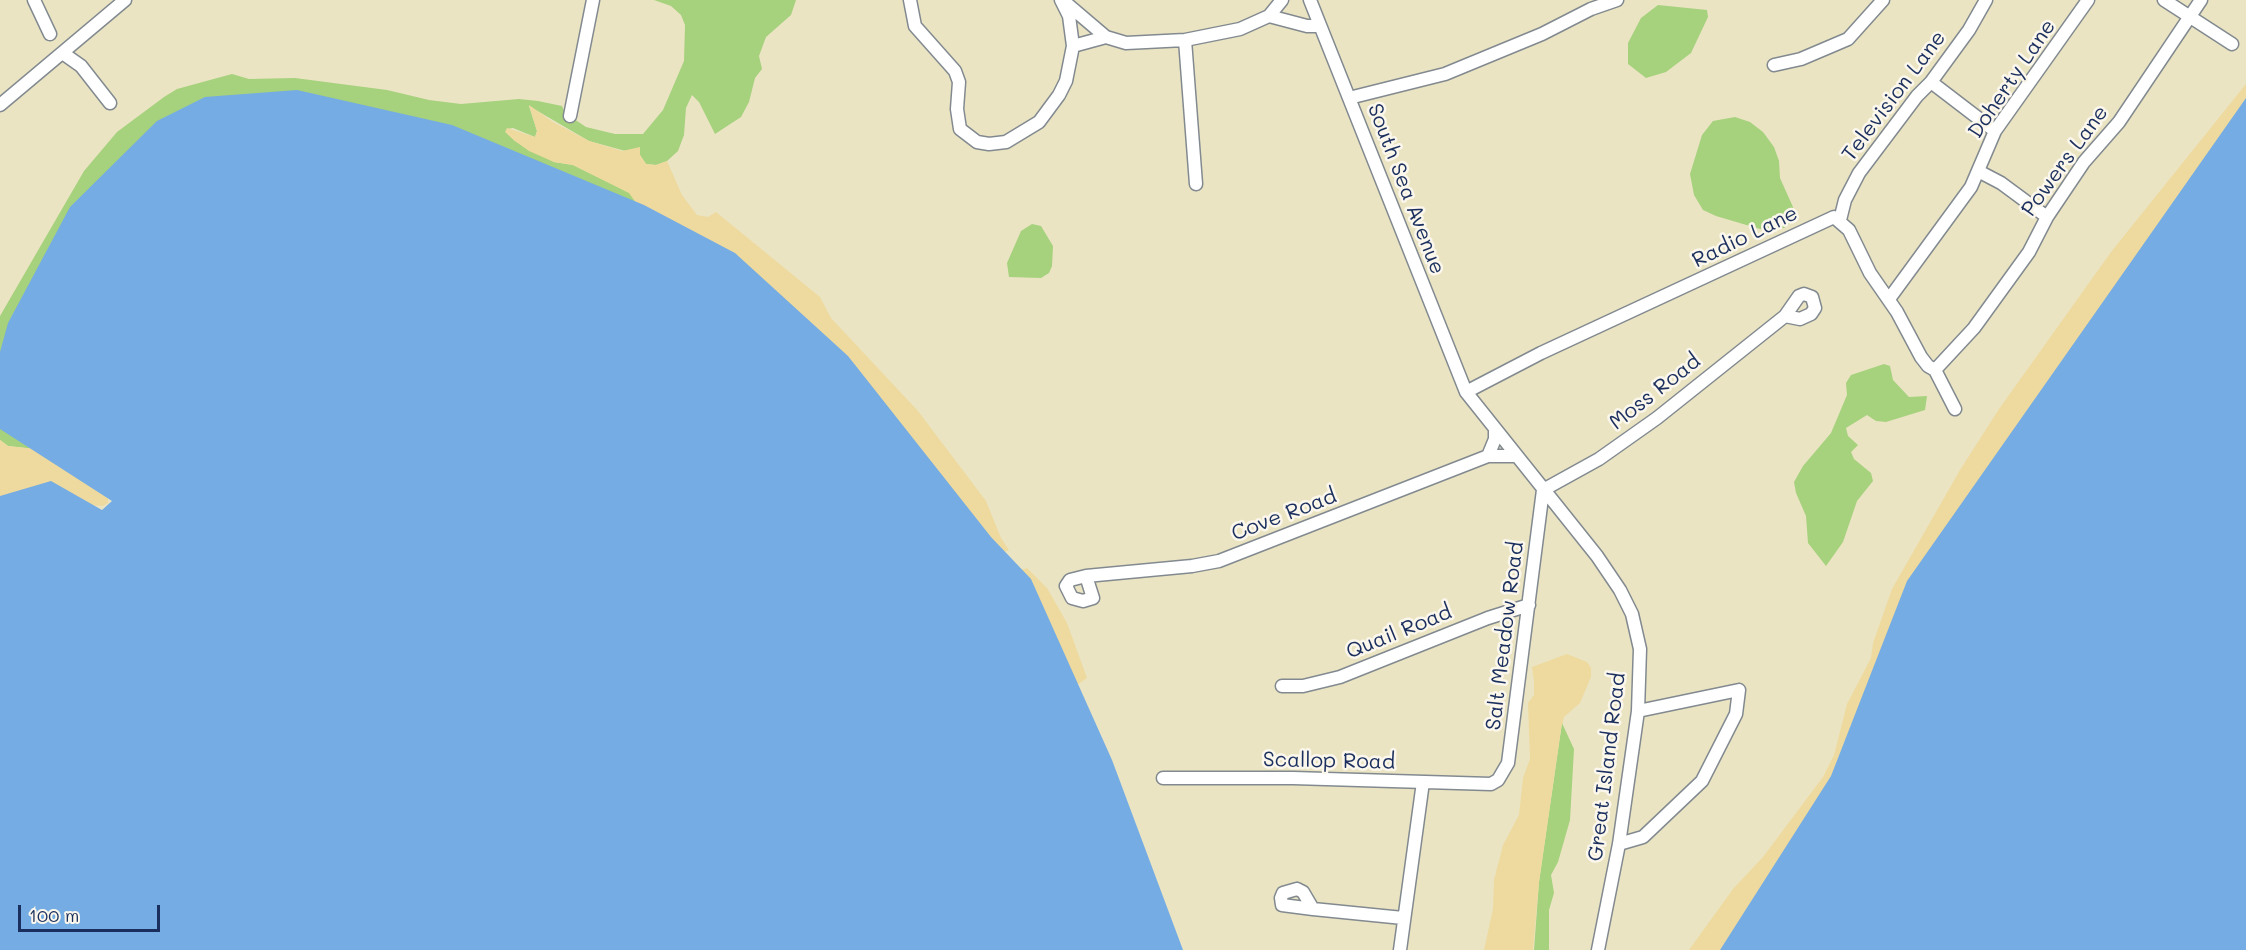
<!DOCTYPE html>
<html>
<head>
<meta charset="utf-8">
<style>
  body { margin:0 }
  #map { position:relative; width:2246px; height:950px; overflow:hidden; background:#eae4c3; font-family:Mali,sans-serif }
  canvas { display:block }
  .scale { position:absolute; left:18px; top:905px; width:142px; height:27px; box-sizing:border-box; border:3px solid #1b2f5e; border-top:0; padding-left:8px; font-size:18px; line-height:21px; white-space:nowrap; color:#1b2f5e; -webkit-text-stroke:4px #fbf7ec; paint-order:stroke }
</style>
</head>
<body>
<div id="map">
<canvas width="2246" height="950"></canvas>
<div class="scale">100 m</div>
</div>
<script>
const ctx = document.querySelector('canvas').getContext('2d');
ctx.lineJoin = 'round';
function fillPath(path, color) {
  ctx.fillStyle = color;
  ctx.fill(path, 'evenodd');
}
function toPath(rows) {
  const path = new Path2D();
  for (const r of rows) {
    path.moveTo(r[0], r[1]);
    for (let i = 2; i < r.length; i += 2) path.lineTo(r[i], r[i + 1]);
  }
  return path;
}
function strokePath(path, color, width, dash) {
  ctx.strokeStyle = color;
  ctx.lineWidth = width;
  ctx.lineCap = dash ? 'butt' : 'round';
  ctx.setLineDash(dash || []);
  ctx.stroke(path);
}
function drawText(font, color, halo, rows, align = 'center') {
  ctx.font = font + ' Mali,sans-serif';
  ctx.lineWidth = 5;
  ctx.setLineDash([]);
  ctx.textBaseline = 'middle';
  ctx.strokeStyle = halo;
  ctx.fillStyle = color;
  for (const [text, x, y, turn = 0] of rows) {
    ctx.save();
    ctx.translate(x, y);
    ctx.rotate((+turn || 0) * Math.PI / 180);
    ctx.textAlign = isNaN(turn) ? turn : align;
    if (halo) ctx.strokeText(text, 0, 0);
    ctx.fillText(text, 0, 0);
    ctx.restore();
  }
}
fillPath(toPath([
  [654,0,796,0,791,15,766,37,759,56,762,69,755,78,749,102,741,117,715,134,699,102,692,95,686,108,684,135,678,151,667,161,656,165,646,164,640,155,589,141,529,106,537,131,535,137,513,128,507,129,506,132,515,141,554,162,573,165,630,193,644,214,35,449,8,446,0,440,0,316,84,171,117,132,164,97,177,89,232,74,249,79,295,78,387,90,429,100,461,104,519,99,538,101,562,106,565,113,586,127,615,134,643,134,663,110,684,61,685,25,681,15,671,6],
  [1658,5,1707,10,1708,17,1691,53,1666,72,1646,78,1628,64,1628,43,1641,18],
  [1735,117,1750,122,1763,132,1774,147,1779,161,1780,178,1793,207,1794,220,1784,228,1760,229,1716,216,1703,210,1694,195,1690,174,1702,135,1713,121],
  [1032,224,1041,226,1053,246,1052,266,1049,273,1041,278,1009,277,1007,263,1021,231],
  [1884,364,1890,366,1893,380,1909,397,1927,396,1925,410,1886,422,1876,421,1867,415,1846,428,1848,436,1858,445,1851,452,1854,459,1871,473,1873,481,1857,501,1843,542,1826,566,1808,543,1806,516,1796,493,1794,482,1803,466,1831,433,1847,395,1846,383,1851,375],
  [1562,723,1574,749,1570,820,1558,862,1551,875,1554,893,1549,910,1549,950,1534,950,1539,882]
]), '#a6d17d');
fillPath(toPath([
  [2246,84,2246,157,1935,617,1721,950,1689,950,1733,889,1763,857,1823,777,1834,755,1847,704,1871,658,1873,643,1892,589,1960,470,1999,409,2111,252],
  [529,105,553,122,589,141,622,151,640,147,640,155,646,164,656,165,667,161,682,195,697,215,708,217,716,212,820,297,831,318,918,411,986,501,1001,538,1009,550,995,556,644,214,629,193,573,165,554,162,529,151,515,141,505,132,507,128,535,137,537,131],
  [0,440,8,446,35,449,108,498,108,503,103,506,0,500],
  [1027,568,1047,588,1067,623,1087,678,1071,689,1018,571],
  [1567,654,1587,662,1591,668,1591,677,1580,703,1564,717,1561,729,1539,882,1533,950,1484,950,1493,909,1494,880,1503,845,1519,815,1523,778,1530,759,1528,703,1534,695,1534,681,1532,667]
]), '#eeda9e');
fillPath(toPath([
  [297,90,452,125,644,205,735,253,848,356,991,537,1031,579,1112,760,1183,950,0,950,0,496,51,481,102,510,112,501,0,429,0,352,8,323,70,207,157,121,205,97],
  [2246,98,2246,950,1720,950,1831,776,1907,581]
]), '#75ace3');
const minor = toPath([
  [34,0,50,34],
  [910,0,915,26,955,71,959,82,957,109,960,129,977,142,989,144,1006,142,1039,122,1059,95,1066,81,1073,46,1069,16,1061,0],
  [1310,0,1466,392,1597,556,1620,590,1632,614,1640,649,1638,711,1619,844,1598,950],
  [2164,0,2232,44],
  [1066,3,1106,37,1126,43,1185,40,1240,29,1269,16,1282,0],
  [1269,16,1307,26,1320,26],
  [1185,40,1196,184],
  [1073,46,1106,37],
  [64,54,81,66,110,103],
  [1774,65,1801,59,1848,39,1883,0],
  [1931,82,1995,131],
  [1349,98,1445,74,1542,34,1591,9,1617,0],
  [0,105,125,0],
  [570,116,593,0],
  [1980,172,2001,183,2047,217],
  [1840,220,1845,200,1859,173,1917,96,1931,82,1969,30,1986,0],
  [1889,299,1971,187,1995,131,2088,0],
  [1935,370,1974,328,2029,252,2047,217,2084,162,2119,122,2201,0],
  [1466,392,1541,353,1834,217,1849,230,1870,273,1897,312,1921,357,1928,366,1935,370,1955,409],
  [1488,456,1515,456],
  [1086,576,1093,598,1083,601,1072,598,1066,586,1070,580,1086,576,1192,566,1219,561,1488,456,1495,439,1495,430],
  [1282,686,1303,686,1340,677,1488,618,1529,605],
  [1163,778,1293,778,1491,784,1498,780,1508,763,1543,490,1599,459,1657,418,1785,316,1799,296,1804,294,1812,297,1815,308,1811,314,1800,319,1785,316],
  [1619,844,1643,837,1702,781,1736,714,1739,690,1638,711],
  [1297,889,1303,892,1313,909,1282,905,1281,898,1283,893,1297,889],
  [1313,909,1403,918],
  [1400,950,1423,782]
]);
strokePath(minor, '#828a90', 15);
strokePath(minor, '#fff', 12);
drawText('21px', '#1b2f5e', '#fbf7ec', [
  ["Doherty Lane",2012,79,-56],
  ["Television Lane",1894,96,-53],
  ["Powers Lane",2065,161,-54],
  ["South Sea Avenue",1406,189,69],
  ["Radio Lane",1745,237,-26],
  ["Moss Road",1655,392,-38],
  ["Cove Road",1284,515,-21],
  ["Quail Road",1399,632,-22],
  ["Salt Meadow Road",1505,636,-83],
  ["Scallop Road",1329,761,1],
  ["Great Island Road",1607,767,-83]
]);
</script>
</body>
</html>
